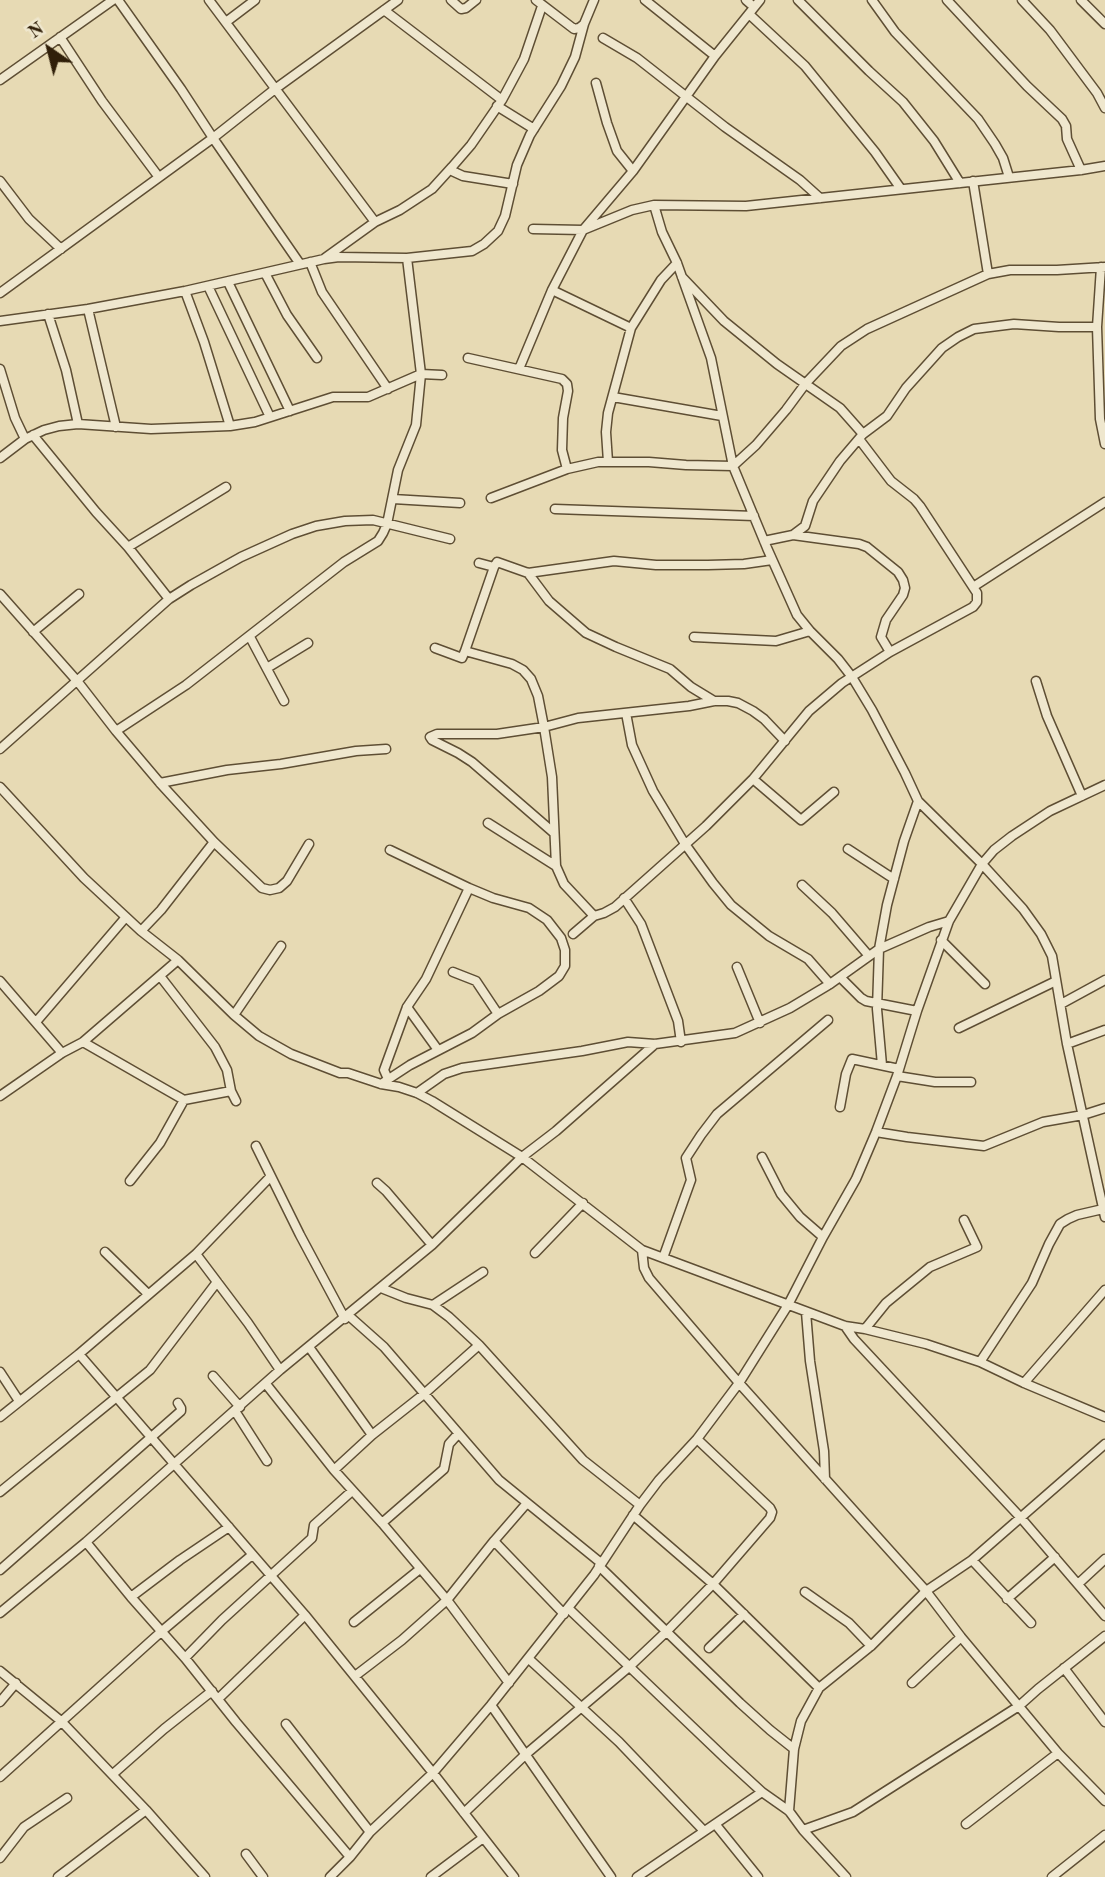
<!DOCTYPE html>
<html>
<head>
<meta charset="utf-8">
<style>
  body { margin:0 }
  #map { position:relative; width:1105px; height:1877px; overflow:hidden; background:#e7dab4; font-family:"Old Standard TT",serif }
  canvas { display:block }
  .north { position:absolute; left:14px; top:14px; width:70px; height:70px; -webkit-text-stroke:5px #efe7ce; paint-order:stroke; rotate:325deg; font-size:19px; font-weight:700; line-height:28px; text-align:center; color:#301f09 }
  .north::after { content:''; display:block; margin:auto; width:24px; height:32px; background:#301f09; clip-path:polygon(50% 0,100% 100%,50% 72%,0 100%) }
</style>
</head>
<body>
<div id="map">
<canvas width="1105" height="1877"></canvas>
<div class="north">N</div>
</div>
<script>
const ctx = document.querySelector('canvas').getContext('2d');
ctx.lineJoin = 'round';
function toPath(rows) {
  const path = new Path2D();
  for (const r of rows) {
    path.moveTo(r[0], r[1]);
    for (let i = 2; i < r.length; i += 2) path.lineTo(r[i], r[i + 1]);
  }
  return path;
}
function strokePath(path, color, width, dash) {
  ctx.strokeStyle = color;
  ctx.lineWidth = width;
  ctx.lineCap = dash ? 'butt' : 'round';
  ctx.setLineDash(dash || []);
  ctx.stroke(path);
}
const minor = toPath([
  [118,0,181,89,213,138,300,264],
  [209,0,375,222],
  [451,0,461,9,466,8,476,0],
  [536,0,574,29,579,28,584,24,594,0],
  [645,0,715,56],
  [746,0,754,7],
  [798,0,869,71,903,102,934,141,960,183],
  [872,0,895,32,978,119,995,144,1003,158,1009,177],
  [947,0,1027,86,1062,119,1066,126,1067,139,1081,170],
  [1022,0,1050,30,1097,93,1105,108],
  [1081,0,1105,24],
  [384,10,502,100],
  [749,14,805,66,875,152,901,189],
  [226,22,255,0],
  [60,37,102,101,158,176],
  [603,38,637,58,725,127,800,180,820,198],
  [0,80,113,0],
  [596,83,607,123,617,151,633,171],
  [497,106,534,129],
  [450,170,463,176,513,184],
  [0,181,29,219,61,249],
  [973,181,988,274],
  [654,205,662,232,677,263,711,358,733,466,767,548,797,615,810,631,838,659,852,677,872,710,905,773,918,801,982,864,1023,909,1041,934,1052,956,1067,1044,1105,1217],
  [533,229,583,230,632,210,654,205,746,206,1081,170,1105,166],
  [325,258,375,222,400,210,432,189,452,167,471,145,502,100,524,59,542,6],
  [310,262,322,292,388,389],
  [1101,267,1097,327,1100,419,1105,444],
  [265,273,287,315,317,358],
  [682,277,724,321,777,364,840,408,863,434],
  [228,282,290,411],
  [208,286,270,417],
  [552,290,631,328],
  [185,291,204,342,230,426],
  [0,293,213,138,275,89,398,0],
  [88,309,116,427],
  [48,314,66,370,78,424],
  [0,321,88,309,185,291,324,259,339,257,407,258,472,251,484,244,498,231,505,216,517,165,530,135,561,86,575,57,584,24],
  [468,358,562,379,567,384,568,391,563,418,562,450,567,469],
  [0,369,15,418,25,439],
  [519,369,552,290,583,230,633,171,715,56,760,0],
  [613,397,722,416],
  [33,435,96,512,128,547,169,599],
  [0,458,25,439,44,430,59,426,78,424,151,429,230,426,255,422,333,397,368,397,421,374,442,375],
  [608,462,606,432,608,413,631,328,661,280,677,263],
  [491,498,567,469,598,462,649,462,686,465,733,466,756,445,786,410,806,383,841,346,867,329,988,274,1010,270,1057,270,1105,267],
  [393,499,460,503],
  [555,509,754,516],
  [793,535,805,526,813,501,840,461,863,434,887,416,906,388,942,348,958,337,974,329,1014,324,1059,327,1097,327],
  [764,541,793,535,859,544,867,547,898,572,903,580,905,588,903,595,886,620,881,637,890,652],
  [128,547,226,487],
  [479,563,494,567,497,562,528,573,614,561,656,565,708,565,744,564,772,560],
  [494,567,465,651,512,664,523,670,531,679,538,696,544,727,552,777,556,866,564,884,594,916],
  [528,573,549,601,586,633,616,647,670,669,691,687,714,701],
  [973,587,1105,502],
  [0,594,78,682,116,731,160,783,214,842,262,888,270,890,279,888,287,881,309,844],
  [33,632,79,594],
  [250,637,284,701],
  [694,637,776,641,810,631],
  [435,648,462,658,465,651],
  [267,668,308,643],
  [1036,681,1047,716,1082,796],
  [626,713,632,745,653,791,685,844,713,883,731,905,769,936,808,959,830,984],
  [116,731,186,685,344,562,378,541,383,533,387,524,398,470,416,425,421,374,407,258],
  [0,749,169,599,191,585,241,557,292,534,316,526,345,521,373,520,450,539],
  [753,779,801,820,834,792],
  [160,783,227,770,281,764,356,751,386,749],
  [0,787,84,878,141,931,178,960,234,1015,259,1036,291,1054,340,1073,348,1073,381,1084,399,1087,417,1093,432,1101,522,1157,642,1250,644,1268,649,1278,739,1383,926,1591,961,1637,1058,1753,1105,1801],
  [488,823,556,866],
  [554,833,472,762,458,753,432,740,430,737,437,734,497,734,544,727,578,718,689,706,714,701,728,701,738,703,753,711,764,719,785,741],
  [848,849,894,879],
  [802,885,832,913,869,956],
  [624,898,641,924,678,1021,681,1042],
  [141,931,161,910,214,842],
  [573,934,594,916,604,913,615,907,706,826,753,779,809,711,842,683,890,652,973,607,977,602,977,593,920,506,914,499,891,481,859,439],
  [941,940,985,984],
  [737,967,760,1023],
  [453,972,476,981,498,1014],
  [160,976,215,1047,227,1070,231,1091,236,1101],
  [840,977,861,998,866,1001,917,1011],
  [0,981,62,1053],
  [1061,1004,1105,980],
  [407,1007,438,1050],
  [234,1015,281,946],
  [36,1022,126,917],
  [959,1028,1056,981],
  [83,1042,184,1100,231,1091],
  [1067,1044,1105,1030],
  [882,1065,877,1009,879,949,887,905,904,841,918,801],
  [897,1076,935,1082,971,1082],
  [388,1079,384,1070,407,1007,426,979,469,888],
  [381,1084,410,1065,472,1033,498,1014,539,991,559,976,565,966,565,950,561,938,547,920,529,908,493,898,469,888,390,850],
  [417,1093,444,1074,462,1068,582,1051,628,1042,655,1044,735,1033,790,1008,830,984,879,949,929,927,949,921],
  [0,1096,62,1053,83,1042,178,960],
  [840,1107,846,1074,852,1059,899,1069],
  [876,1132,907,1137,984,1146,1043,1122,1083,1115,1105,1108],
  [256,1146,300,1235,345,1319],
  [762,1157,781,1194,800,1217,823,1237],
  [130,1181,160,1143,184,1100],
  [377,1183,386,1191,432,1245],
  [642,1250,845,1326,865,1329,926,1344,980,1362,1024,1383,1105,1417],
  [105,1252,148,1294],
  [535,1253,583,1203],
  [196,1254,248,1323,280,1370],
  [663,1258,691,1180,686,1158,701,1135,717,1114,828,1020],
  [381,1288,406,1298,433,1305,449,1317,479,1345,583,1460,640,1505],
  [433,1305,483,1272],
  [806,1312,810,1361,824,1451,825,1479],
  [348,1315,384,1347,499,1480,601,1563],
  [845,1326,854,1339,1021,1518,1105,1616],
  [865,1329,886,1303,930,1267,977,1247,964,1220],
  [309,1347,372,1435],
  [79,1354,305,1615,433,1773,514,1877],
  [980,1362,1032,1283,1049,1244,1060,1224,1068,1219,1077,1215,1103,1209],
  [0,1372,19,1401],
  [213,1376,240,1407],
  [1024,1383,1105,1290],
  [266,1384,334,1470,382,1523,447,1600,509,1683],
  [235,1411,267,1461],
  [0,1417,79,1354,196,1254,270,1177],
  [334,1470,372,1435,424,1394,479,1345],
  [0,1492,150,1370,217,1282],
  [633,1515,713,1584,819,1688],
  [382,1523,444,1469,449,1444,458,1434],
  [494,1541,564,1614],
  [86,1542,131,1597,185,1658,236,1722,350,1857],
  [972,1560,1031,1623],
  [599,1566,740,1703,770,1730,794,1749],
  [0,1570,181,1411,181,1408,178,1403],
  [1078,1584,1105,1559],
  [805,1592,849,1623,871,1646],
  [131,1597,180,1560,229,1527],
  [1007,1599,1055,1557],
  [568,1608,726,1759,762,1792],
  [0,1613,86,1542,280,1370,432,1245,522,1157,556,1131,655,1044],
  [354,1622,420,1569],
  [709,1648,744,1614],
  [185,1658,222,1620,312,1538,314,1525,352,1491],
  [529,1659,619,1742,704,1831],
  [1064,1668,1105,1722],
  [0,1671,61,1721,146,1810,205,1877],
  [355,1676,402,1640,447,1600,494,1541,527,1503],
  [912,1683,961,1637],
  [218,1699,305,1615],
  [0,1702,16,1683],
  [491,1705,611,1877],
  [286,1724,370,1832],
  [113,1774,164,1729,212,1691],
  [0,1777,162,1631,252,1555],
  [789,1811,794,1749,801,1721,819,1688,871,1646,926,1591,972,1560,1105,1444],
  [464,1813,525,1755,629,1667,667,1631,713,1584,770,1518,772,1512,770,1508,697,1439],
  [966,1824,1058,1753],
  [716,1825,758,1877],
  [803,1830,853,1812,1019,1706,1038,1689,1105,1636],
  [246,1854,263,1877],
  [0,1858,24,1827,67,1798],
  [58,1877,146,1810],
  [330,1877,350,1857,370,1832,433,1773,491,1705,594,1575,640,1505,659,1480,697,1439,739,1383,788,1305,823,1237,856,1179,876,1132,897,1076,917,1011,949,921,982,864,994,850,1012,836,1050,811,1105,785],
  [431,1877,483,1838],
  [637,1877,762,1792,789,1811,803,1830,846,1877],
  [1052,1877,1105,1835]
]);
strokePath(minor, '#5e4e34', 11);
strokePath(minor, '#efe7ce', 8);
</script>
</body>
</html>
